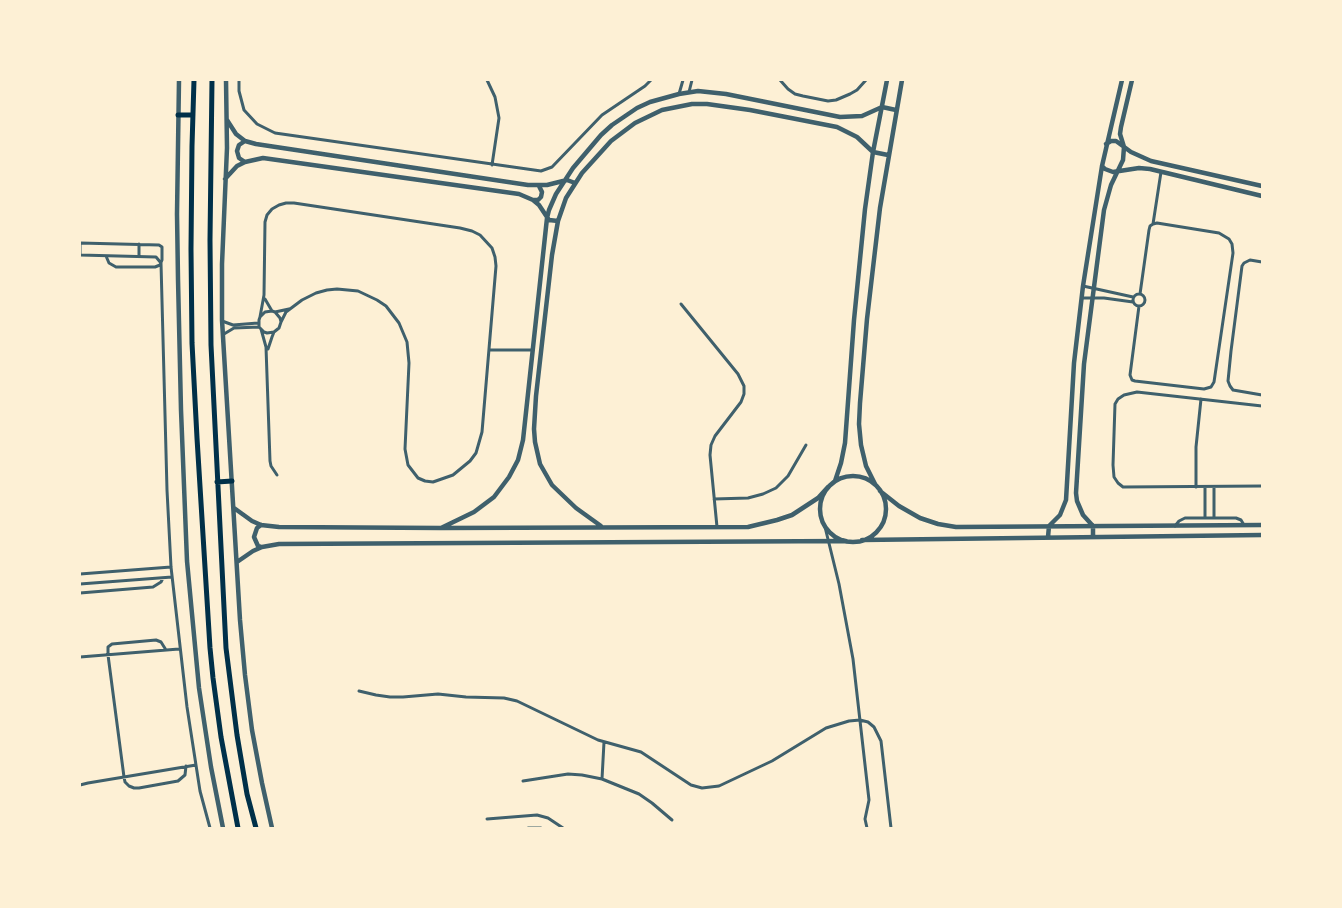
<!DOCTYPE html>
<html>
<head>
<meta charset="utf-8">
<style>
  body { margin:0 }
  #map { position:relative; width:1342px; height:908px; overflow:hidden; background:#fdf0d5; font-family:"Fira Sans Condensed",sans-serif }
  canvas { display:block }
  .frame { position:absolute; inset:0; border:81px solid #fdf0d5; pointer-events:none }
</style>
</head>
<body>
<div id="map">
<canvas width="1342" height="908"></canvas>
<div class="frame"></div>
</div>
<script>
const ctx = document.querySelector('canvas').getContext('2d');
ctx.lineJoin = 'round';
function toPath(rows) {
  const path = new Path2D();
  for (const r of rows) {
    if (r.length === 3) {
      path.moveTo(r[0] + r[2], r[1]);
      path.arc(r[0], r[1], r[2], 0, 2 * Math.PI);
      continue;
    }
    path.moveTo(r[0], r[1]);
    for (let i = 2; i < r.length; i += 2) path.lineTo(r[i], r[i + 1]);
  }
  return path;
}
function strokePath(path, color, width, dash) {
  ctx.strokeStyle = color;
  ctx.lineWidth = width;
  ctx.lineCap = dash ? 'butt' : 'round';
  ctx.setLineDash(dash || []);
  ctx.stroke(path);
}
strokePath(toPath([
  [239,80,239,91,244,110,257,124,275,133,541,171,552,167,602,115,645,86,651,80],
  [487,80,495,97,499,118,492,165],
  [780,80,788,89,795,94,803,96,828,101,836,100,850,94,857,90,866,80],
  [689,92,692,80],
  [679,94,683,80],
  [1153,224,1161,172],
  [80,243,159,245,162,247,162,260,160,265,155,267,116,267,109,263,106,256],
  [80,255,156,257,161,263,167,490,171,567,187,707,200,791,210,828],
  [80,255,80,243],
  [139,256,139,244],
  [1262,262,1250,260,1244,263,1242,266,1231,351,1228,381,1230,386,1233,390,1262,395],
  [1083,286,1133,297],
  [1139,300,6],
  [1082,298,1104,298,1133,302],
  [265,299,272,311],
  [681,304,738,374,744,386,744,394,741,402,715,436,711,445,710,455,717,527],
  [1139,306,1130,375,1132,380,1135,381,1204,389,1211,387,1214,382,1233,253,1232,244,1229,239,1219,233,1157,223,1153,224,1150,226,1149,230,1140,294],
  [275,312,289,309],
  [260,317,264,295,265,222,267,215,272,209,279,205,286,203,294,203,460,228,472,231,480,235,492,248,495,257,496,266,482,432,476,453,470,461,453,475,433,482,425,481,418,478,408,465,405,449,409,363,407,342,399,323,386,306,377,300,358,291,337,289,327,290,316,293,302,300,286,312,281,322],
  [222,321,233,325,258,323],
  [261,329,266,347,270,461,271,466,277,475],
  [224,334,234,328,259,327],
  [268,349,272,337,274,332,279,328,281,322,280,318,275,312,272,311,265,312,260,317,259,320,259,327,264,332,267,333,274,332],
  [489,350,533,350],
  [1262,406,1137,392,1124,395,1118,399,1115,404,1113,465,1114,477,1118,483,1123,487,1262,486],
  [1196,487,1196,447,1201,399],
  [714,499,748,498,763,494,776,488,788,476,806,445],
  [1205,518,1205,487],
  [1214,518,1214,487],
  [1175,526,1179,521,1185,518,1236,518,1241,520,1244,525],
  [825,527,839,584,853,659,869,800,865,819,867,828],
  [80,574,171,567],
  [80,584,172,577],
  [80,593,153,587,161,582,163,578],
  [166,650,161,642,156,640,112,644,108,647,108,655,124,777,125,782,129,786,134,788,139,788,178,781,185,775,186,766],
  [80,657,179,649],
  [359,691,376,695,390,697,403,697,438,694,466,697,504,698,517,701,598,740,641,752,691,785,702,788,719,786,772,761,826,728,849,721,860,720,868,722,874,727,881,741,891,828],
  [602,779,604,742],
  [523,781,568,774,582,775,602,779,639,794,652,803,672,820],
  [80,785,88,783,196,765],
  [487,819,537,815,548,818,563,828],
  [528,828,541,828]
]), '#3f606c', 3);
strokePath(toPath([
  [179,80,177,214,178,279,181,410,187,561,199,688,211,767,223,828],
  [226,80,227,148,222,264,222,320,240,620,245,675,252,730,262,783,272,828],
  [227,120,236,134,245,141,256,144,528,185,547,185,567,180,575,183],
  [1106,144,1111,141,1116,141,1131,152,1151,161,1262,186],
  [245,162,239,158,237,151,239,145,245,141],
  [1102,166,1105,169,1113,172,1139,168,1150,169,1262,196],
  [225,179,237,166,245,162,263,158,519,194,533,200,539,205,549,220,558,221],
  [533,200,538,200,541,197,542,192,539,186],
  [853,509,33],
  [835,481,841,463,845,443,854,320,865,209,873,152,887,80],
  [875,484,866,466,861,445,859,424,860,403,867,319,880,208,902,80],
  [880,491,899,506,920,518,938,524,956,527,1262,525],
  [234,508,252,521,261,525,279,527,441,528,748,527,777,520,792,515,818,498,828,487],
  [601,526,576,508,552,485,540,464,535,442,534,429,536,396,552,255,558,221,566,198,582,173,611,141,635,123,662,110,692,104,707,104,750,110,837,127,857,137,873,152,888,155],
  [441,528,474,512,494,497,509,477,518,460,523,440,547,218,549,210,556,194,573,168,601,135,612,125,637,108,650,102,679,94,698,91,726,94,840,117,862,116,882,107,896,110],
  [1048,537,1049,526,1060,515,1066,500,1074,363,1083,286,1102,166,1122,80],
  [1093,537,1093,526,1083,515,1077,501,1076,493,1084,364,1104,210,1111,185,1123,160,1124,147,1120,134,1121,127,1132,80],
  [862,540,1262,535],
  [261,547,258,546,254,537,257,528,261,525],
  [237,562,253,551,262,547,279,544,846,541]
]), '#3f606c', 4.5);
strokePath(toPath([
  [194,80,192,146,191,249,192,343,197,438,210,648,213,678,221,737,238,828],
  [212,80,210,240,211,345,226,648,237,735,247,794,256,828],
  [178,115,193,115],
  [217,482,232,481]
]), '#003049', 5);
</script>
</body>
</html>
